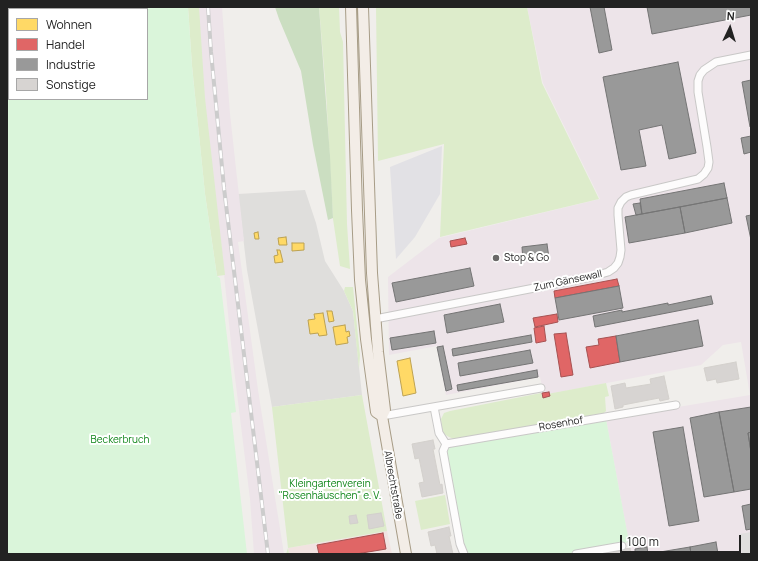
<!DOCTYPE html>
<html>
<head>
<meta charset="utf-8">
<style>
  body { margin:0 }
  #map { position:relative; width:758px; height:561px; overflow:hidden; background:#f0eeeb; font-family:Manrope,sans-serif }
  canvas { display:block }
  .frame { position:absolute; inset:0; border:8px solid #222; pointer-events:none }
  .legend { position:absolute; left:8px; top:8px; width:140px; height:92px; box-sizing:border-box; background:#fff; border:1px solid #a7a7a7; margin:0; padding:5px 7px; list-style:none; font-size:12px; color:#222 }
  .legend li { display:flex; align-items:center; gap:8px; height:20px }
  .legend b { width:20px; border:1px solid #a7a7a7 }
  .north { position:absolute; left:710px; top:8px; width:40px; height:40px; -webkit-text-stroke:3px #fff; paint-order:stroke; rotate:4deg; font-size:11px; font-weight:700; line-height:16px; text-align:center; color:#222 }
  .north::after { content:''; display:block; margin:auto; width:14px; height:18px; background:#222; clip-path:polygon(50% 0,100% 100%,50% 72%,0 100%) }
  .scale { position:absolute; left:620px; top:535px; width:121px; height:18px; box-sizing:border-box; border:2px solid #222; border-top:0; padding-left:5px; font-size:12px; line-height:14px; white-space:nowrap; color:#222; -webkit-text-stroke:3px #fff; paint-order:stroke }
</style>
</head>
<body>
<div id="map">
<canvas width="758" height="561"></canvas>
<div class="frame"></div>
<ul class="legend">
<li><b style="height:11px;background:#ffd966"></b>Wohnen</li>
<li><b style="height:11px;background:#e06666"></b>Handel</li>
<li><b style="height:11px;background:#999"></b>Industrie</li>
<li><b style="height:11px;background:#d7d4d2"></b>Sonstige</li>
</ul>
<div class="north">N</div>
<div class="scale">100 m</div>
</div>
<script>
const ctx = document.querySelector('canvas').getContext('2d');
ctx.lineJoin = 'round';
function fillPath(path, color) {
  ctx.fillStyle = color;
  ctx.fill(path, 'evenodd');
}
function toPath(rows) {
  const path = new Path2D();
  for (const r of rows) {
    path.moveTo(r[0], r[1]);
    for (let i = 2; i < r.length; i += 2) path.lineTo(r[i], r[i + 1]);
  }
  return path;
}
function strokePath(path, color, width, dash) {
  ctx.strokeStyle = color;
  ctx.lineWidth = width;
  ctx.lineCap = dash ? 'butt' : 'round';
  ctx.setLineDash(dash || []);
  ctx.stroke(path);
}
function drawText(font, color, halo, rows, align = 'center') {
  ctx.font = font + ' Manrope,sans-serif';
  ctx.lineWidth = 4;
  ctx.setLineDash([]);
  ctx.textBaseline = 'middle';
  ctx.strokeStyle = halo;
  ctx.fillStyle = color;
  for (const [text, x, y, turn = 0] of rows) {
    ctx.save();
    ctx.translate(x, y);
    ctx.rotate((+turn || 0) * Math.PI / 180);
    ctx.textAlign = isNaN(turn) ? turn : align;
    if (halo) ctx.strokeText(text, 0, 0);
    ctx.fillText(text, 0, 0);
    ctx.restore();
  }
}
fillPath(toPath([
  [305,190,316,223,325,261,344,291,353,311,362,395,272,407,247,270,238,194]
]), '#dfdedc');
fillPath(toPath([
  [387,531,392,554,289,554,288,548]
]), '#f1e3e1');
fillPath(toPath([
  [188,7,222,7,230,114,244,241,238,242,258,390,284,554,254,554,250,499,232,353,221,244],
  [527,7,751,7,751,554,631,554,606,419,750,395,741,342,723,345,701,365,544,395,540,377,446,395,437,346,389,355,388,277,439,238,600,199,543,83]
]), '#ede4e9');
fillPath(toPath([
  [188,7,199,7,205,98,225,275,217,276,205,194,192,66],
  [319,7,339,7,340,32,343,42,347,224,350,269,340,266,333,219,326,92],
  [376,7,527,7,542,83,599,199,440,237,444,144,378,161],
  [345,287,353,287,360,355,359,369,353,311,344,291],
  [606,383,609,396,605,397,606,411,604,413,463,439,454,439,449,437,444,434,442,429,441,419,444,413,450,411,541,393,542,395],
  [362,395,387,531,288,548,289,554,286,554,288,548,272,407],
  [445,495,450,524,421,530,415,501]
]), '#ddeccb');
fillPath(toPath([
  [275,7,319,7,330,156,333,218,328,220,313,145,301,71,279,19]
]), '#cbdec1');
fillPath(toPath([
  [7,7,188,7,192,66,205,194,217,276,220,278,236,412,231,413,247,554,7,554],
  [9,9,147,9,147,99,9,99],
  [606,419,629,542,565,554,469,554,462,540,446,454,449,448,452,446]
]), '#daf5da');
fillPath(toPath([
  [751,532,751,554,742,554,740,534]
]), '#e0dfde');
fillPath(toPath([
  [442,146,440,194,415,237,396,259,390,167]
]), '#e2e1e5');
const homes = toPath([
  [258,232,259,239,255,239,254,233,258,232],
  [286,237,287,245,279,245,278,238,286,237],
  [292,243,304,243,304,250,292,251,292,243],
  [277,250,280,250,283,262,275,263,274,256,278,255,277,250],
  [327,311,332,311,334,321,329,322,327,311],
  [323,313,327,335,319,336,318,333,310,334,308,320,315,319,314,314,323,313],
  [345,325,346,332,349,331,350,336,347,337,348,343,336,345,333,327,345,325],
  [410,358,416,393,403,396,397,361,410,358]
]);
fillPath(homes, '#ffd966');
strokePath(homes, '#bda252', 1);
const shops = toPath([
  [465,238,467,244,451,247,450,241,465,238],
  [617,279,619,286,555,298,554,291,617,279],
  [557,314,558,322,535,327,533,318,557,314],
  [544,326,546,341,536,343,534,328,544,326],
  [566,333,573,375,561,377,554,334,566,333],
  [616,336,620,362,590,368,586,347,599,345,598,339,616,336],
  [549,392,550,396,543,398,542,393,549,392],
  [383,533,386,549,356,554,319,554,317,545,383,533]
]);
fillPath(shops, '#e06666');
strokePath(shops, '#a75252', 1);
const industry = toPath([
  [590,7,604,7,612,50,599,53,590,7],
  [647,7,751,7,751,15,652,34,647,7],
  [678,62,696,153,669,159,662,125,639,130,646,166,621,170,603,77,678,62],
  [751,80,751,127,750,127,742,82,751,80],
  [751,136,751,152,744,154,741,138,751,136],
  [724,183,727,198,642,214,640,199,724,183],
  [727,198,732,223,685,233,680,207,727,198],
  [640,203,642,214,636,215,633,204,640,203],
  [680,207,685,233,629,243,625,217,680,207],
  [751,215,751,240,746,216,751,215],
  [547,244,549,258,523,261,522,247,547,244],
  [470,268,474,286,396,302,392,283,470,268],
  [619,286,623,308,559,320,555,298,619,286],
  [711,296,713,304,595,327,593,316,622,310,622,312,668,303,668,305,711,296],
  [500,304,504,322,447,333,444,315,500,304],
  [698,320,703,346,620,362,616,336,698,320],
  [434,331,436,343,392,350,390,338,434,331],
  [531,335,532,342,453,356,452,349,531,335],
  [443,346,452,389,446,391,437,347,443,346],
  [530,350,533,363,460,376,458,363,530,350],
  [537,370,538,377,458,391,457,385,537,370],
  [751,407,751,432,748,433,751,452,751,489,734,492,719,412,751,407],
  [719,412,734,492,704,497,690,418,719,412],
  [683,427,699,521,669,526,653,432,683,427],
  [751,432,751,452,748,433,751,432],
  [751,504,751,529,746,530,742,506,751,504],
  [716,542,718,554,691,554,690,547,716,542],
  [647,547,648,554,635,554,635,549,647,547],
  [690,547,691,554,648,554,690,547]
]);
fillPath(industry, '#999');
strokePath(industry, '#757575', 1);
const building = toPath([
  [736,362,739,379,717,383,716,379,707,381,704,368,736,362],
  [664,376,669,399,660,401,659,398,623,405,623,407,615,409,611,386,625,383,626,388,651,384,650,379,664,376],
  [433,440,435,449,433,449,440,485,442,484,443,493,422,497,419,483,424,482,419,458,415,459,412,444,433,440],
  [381,513,384,526,369,529,367,515,381,513],
  [356,515,358,523,350,524,349,516,356,515],
  [449,527,451,536,449,536,453,554,437,554,435,545,431,546,428,532,449,527],
  [630,548,631,554,599,554,630,548]
]);
fillPath(building, '#d7d4d2');
strokePath(building, '#d3d0cc', 1);
const minor = toPath([
  [375,319,591,277,608,272,614,268,618,263,620,257,621,250,618,215,618,208,621,202,626,197,631,195,698,179,704,174,708,168,709,162,707,147,698,92,698,81,700,75,704,70,716,62,751,55],
  [434,407,439,433,446,444,443,451,460,544,464,554],
  [382,416,541,388],
  [446,444,676,405],
  [576,554,622,546]
]);
const primary = toPath([
  [351,7,357,210,360,280,366,339,376,412,382,416],
  [363,7,372,273,378,352,385,410,382,416,406,554]
]);
strokePath(minor, '#c9c8c7', 9);
strokePath(primary, '#a79c86', 12);
strokePath(minor, '#fdfcfc', 7);
strokePath(primary, '#f3ede7', 10);
const rail = toPath([
  [208,7,211,52,224,188,268,554]
]);
strokePath(rail, '#ccc', 4);
strokePath(rail, '#fff', 2.5, [8]);
for (const [x, y, r, color] of [
  [496,258,4,"#6a6968"]
]) {
  const dot = new Path2D();
  dot.arc(x, y, r, 0, 2 * Math.PI);
  ctx.fillStyle = color;
  ctx.fill(dot);
  strokePath(dot, '#fff', 1.5);
}
drawText('10px', '#222', '#fff', [
  ["Stop & Go",504,258]
], 'left');
drawText('10px', '#222', '#fff', [
  ["Zum Gänsewall",568,281,-12],
  ["Rosenhof",561,424,-10],
  ["Albrechtstraße",393,485,80]
]);
drawText('10px', '#0c8416', '#fff', [
  ["Beckerbruch",120,440],
  ["Kleingartenverein",330,484],
  ["\"Rosenhäuschen\" e. V.",330,496]
]);
</script>
</body>
</html>
